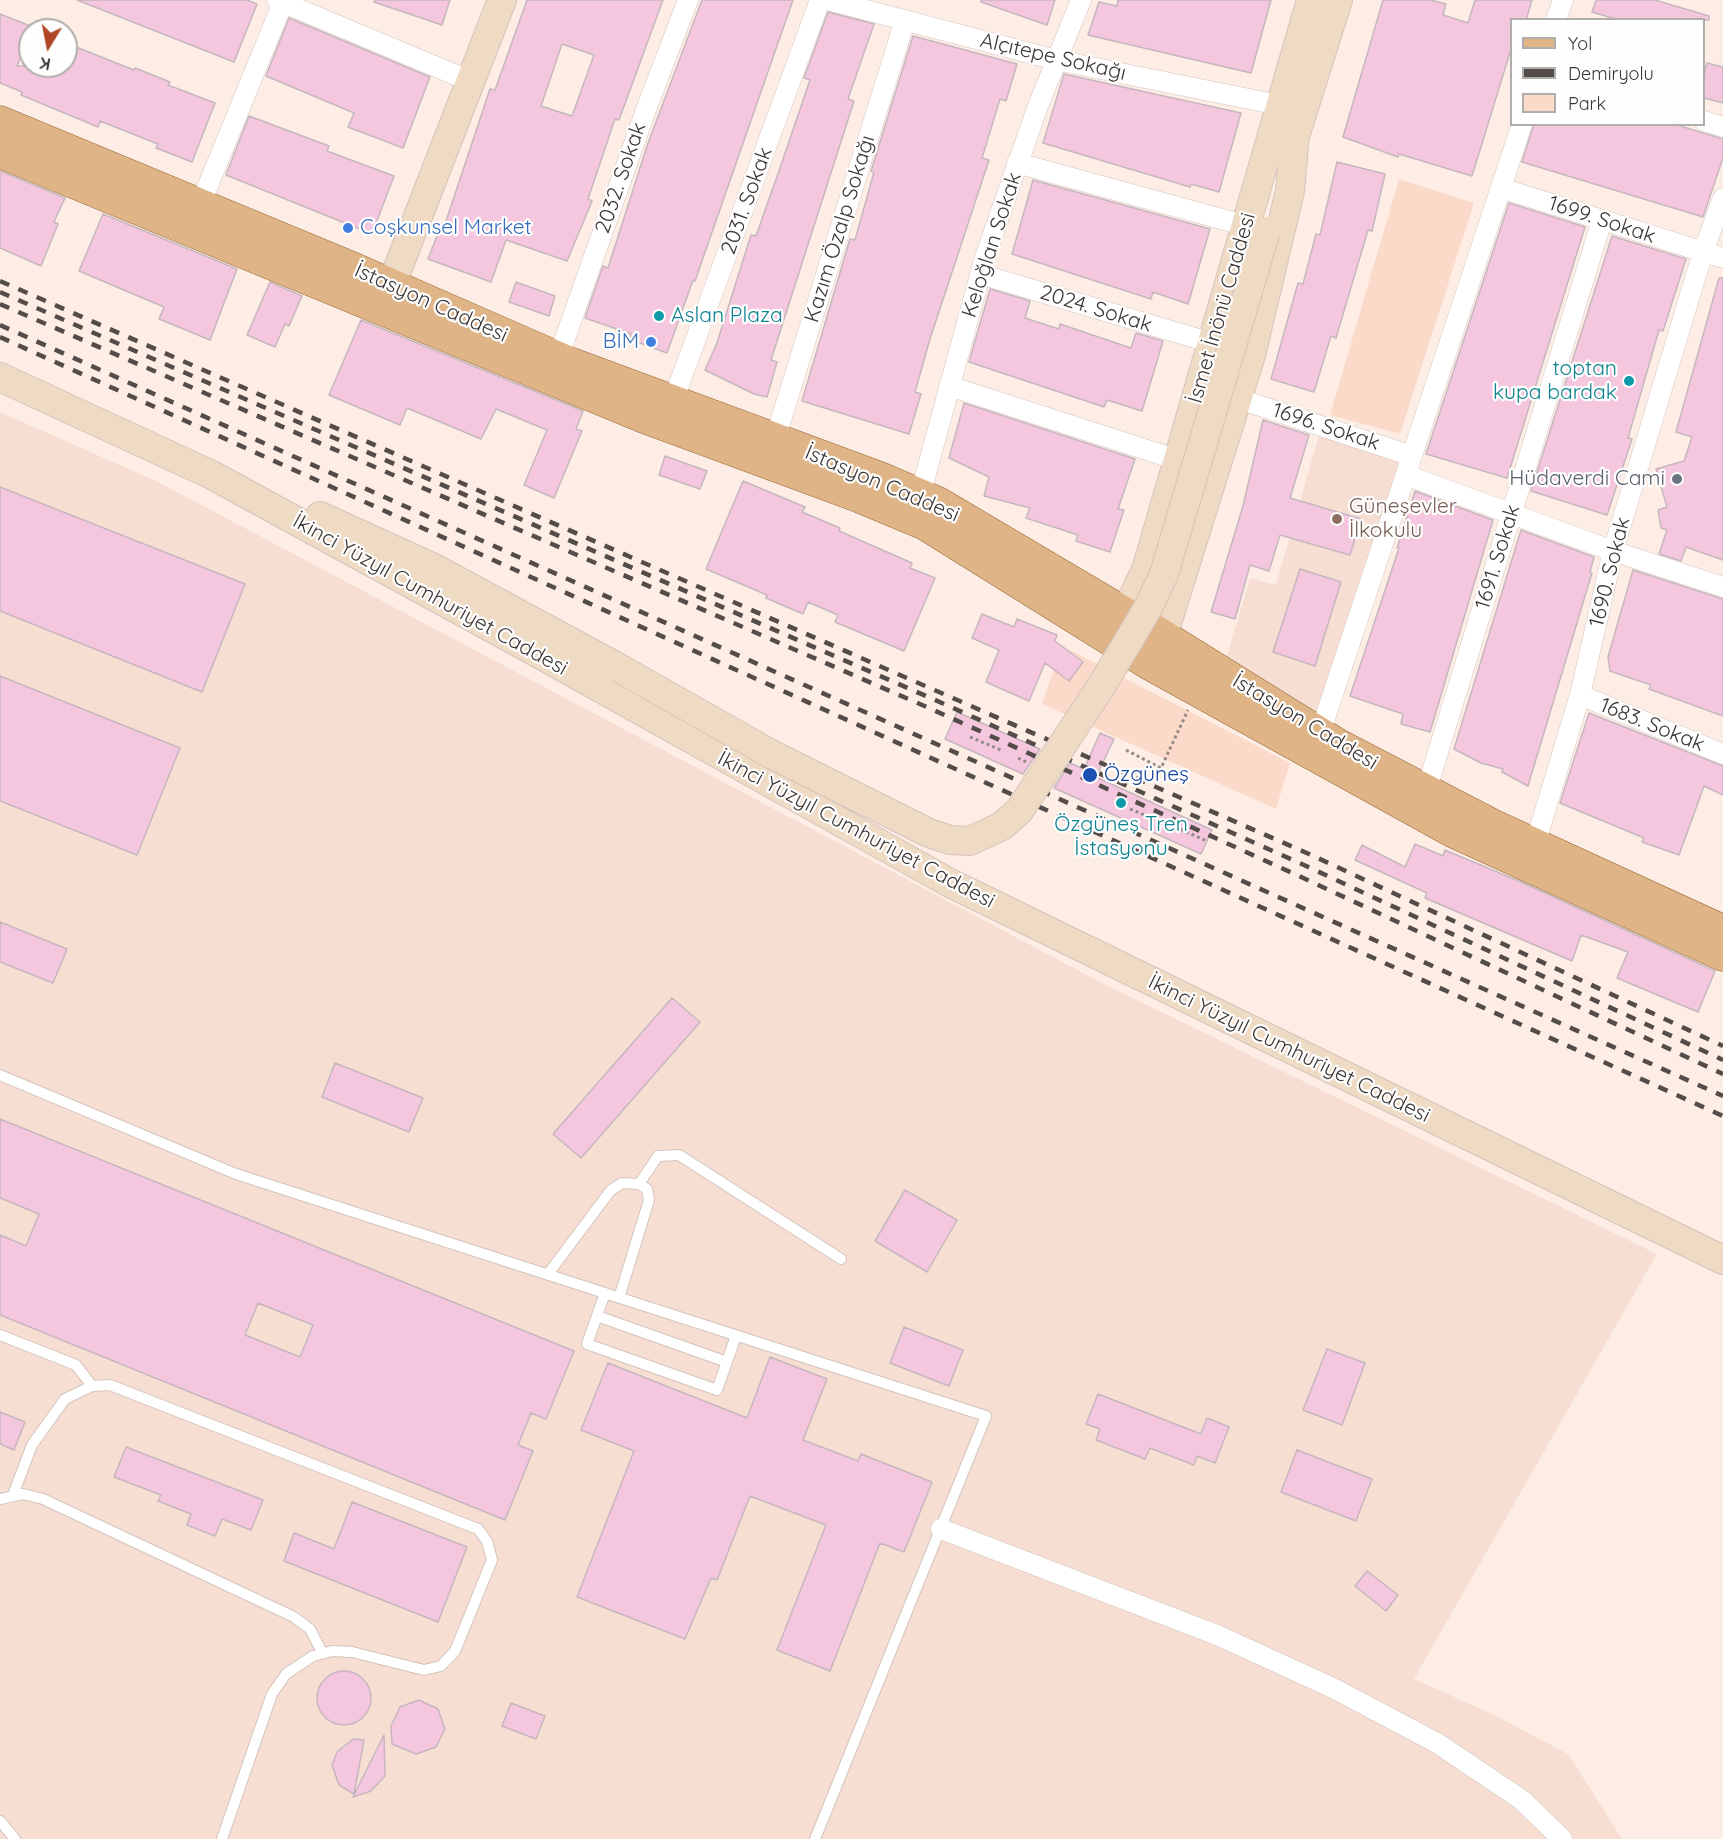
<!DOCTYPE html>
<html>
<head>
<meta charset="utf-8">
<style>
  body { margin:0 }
  #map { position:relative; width:1723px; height:1839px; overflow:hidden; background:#fdede5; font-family:Quicksand,sans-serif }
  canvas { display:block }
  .legend { position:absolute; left:1510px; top:18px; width:195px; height:108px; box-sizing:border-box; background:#fefefe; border:2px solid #b0aead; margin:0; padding:8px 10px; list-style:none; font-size:18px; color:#3c3633 }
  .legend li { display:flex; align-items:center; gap:12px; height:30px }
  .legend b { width:30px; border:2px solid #b0aead }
  .north { position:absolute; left:18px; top:18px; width:60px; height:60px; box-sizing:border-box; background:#fefefe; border:2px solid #b0aead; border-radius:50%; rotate:190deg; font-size:16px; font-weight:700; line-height:24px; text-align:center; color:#3c3633 }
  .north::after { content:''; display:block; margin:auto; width:21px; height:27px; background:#af4726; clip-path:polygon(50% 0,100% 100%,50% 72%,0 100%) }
</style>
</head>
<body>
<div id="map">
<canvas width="1723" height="1839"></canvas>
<ul class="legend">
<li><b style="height:8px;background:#dfb588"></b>Yol</li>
<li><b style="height:8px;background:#534c48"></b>Demiryolu</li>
<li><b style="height:16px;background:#fcdac9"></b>Park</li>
</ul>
<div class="north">K</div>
</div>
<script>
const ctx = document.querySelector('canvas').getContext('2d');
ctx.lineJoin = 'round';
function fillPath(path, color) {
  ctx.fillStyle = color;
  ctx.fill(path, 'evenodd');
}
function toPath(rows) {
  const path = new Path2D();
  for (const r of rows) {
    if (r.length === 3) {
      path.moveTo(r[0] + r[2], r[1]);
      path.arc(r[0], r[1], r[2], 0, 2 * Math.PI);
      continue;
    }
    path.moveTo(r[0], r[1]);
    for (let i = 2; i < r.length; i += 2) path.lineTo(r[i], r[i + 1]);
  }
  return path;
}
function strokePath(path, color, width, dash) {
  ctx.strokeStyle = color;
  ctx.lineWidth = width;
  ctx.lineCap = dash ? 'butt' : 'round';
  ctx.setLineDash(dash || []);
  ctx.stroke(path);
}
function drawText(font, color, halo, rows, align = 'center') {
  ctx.font = font + ' Quicksand,sans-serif';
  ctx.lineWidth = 4.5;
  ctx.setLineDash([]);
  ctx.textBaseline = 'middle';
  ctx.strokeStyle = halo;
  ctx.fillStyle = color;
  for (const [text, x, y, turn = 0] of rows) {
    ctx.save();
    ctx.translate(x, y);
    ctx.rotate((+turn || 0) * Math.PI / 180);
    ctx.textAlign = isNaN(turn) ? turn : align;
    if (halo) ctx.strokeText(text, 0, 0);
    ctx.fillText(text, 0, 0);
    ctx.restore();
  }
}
fillPath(toPath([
  [0,412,158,482,1102,983,1657,1254,1414,1679,1490,1713,1568,1754,1622,1839,0,1839],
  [1319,435,1400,461,1360,578,1319,717,1227,656,1250,578,1276,585]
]), '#f6ded2');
fillPath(toPath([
  [1399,179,1474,203,1400,434,1330,415],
  [1062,646,1290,763,1276,809,1042,704]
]), '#fcdac9');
const building = toPath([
  [77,0,247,0,257,4,234,62,77,0],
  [375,0,450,0,442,25,374,2,375,0],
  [527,0,663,0,619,120,615,119,588,199,592,201,567,261,506,240,491,282,428,259,442,223,445,224,490,89,495,90,527,0],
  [562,44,594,55,572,116,541,106,562,44],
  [702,0,793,0,695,281,693,280,667,353,629,339,631,334,585,318,603,266,608,268,647,146,702,0],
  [981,0,1055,0,1047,25,981,2,981,0],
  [1118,0,1271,0,1251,73,1088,35,1099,2,1117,6,1118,0],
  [1383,0,1431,0,1446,4,1443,15,1468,23,1475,0,1532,0,1526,20,1512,20,1512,46,1472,176,1399,154,1398,157,1343,137,1383,0],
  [1596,0,1655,0,1709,16,1709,20,1619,20,1592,12,1596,0],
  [828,12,874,24,848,99,854,101,771,360,777,362,767,397,754,394,705,370,717,343,751,235,756,236,781,165,810,80,804,78,828,12],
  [0,14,33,27,17,66,66,66,66,43,134,70,135,68,170,82,168,85,215,103,192,162,156,148,158,144,100,121,98,127,21,95,22,92,0,83,0,14],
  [289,18,430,77,403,148,348,127,354,113,266,76,289,18],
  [913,36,1017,64,1006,101,1000,99,982,158,989,160,930,339,915,392,921,394,909,434,802,401,850,239,855,240,874,172,871,171,913,36],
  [1707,63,1723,67,1723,103,1704,98,1704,75,1707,63],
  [1064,74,1241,113,1219,192,1191,184,1190,187,1043,143,1064,74],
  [249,116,329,146,327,151,394,176,372,234,226,175,249,116],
  [1534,124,1674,124,1723,139,1723,158,1703,217,1522,162,1534,124],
  [1337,162,1385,174,1372,231,1368,230,1336,338,1331,336,1314,392,1271,379,1298,283,1303,284,1316,234,1320,235,1337,162],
  [0,171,65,198,54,222,58,224,41,266,0,248,0,171],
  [1033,180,1210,229,1188,304,1153,292,1151,299,1012,254,1033,180],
  [1509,203,1585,227,1507,478,1426,454,1509,203],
  [103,214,237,269,210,340,159,319,164,307,79,271,103,214],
  [1612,236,1686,259,1663,331,1659,330,1628,438,1632,439,1607,515,1531,491,1612,236],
  [1719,278,1723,278,1723,560,1686,547,1681,561,1659,554,1667,530,1661,528,1658,510,1667,507,1656,469,1684,461,1692,437,1676,432,1719,278],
  [270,282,302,296,289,326,285,324,275,347,247,335,270,282],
  [516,282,555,296,549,316,509,302,516,282],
  [990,289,1030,301,1025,318,1059,329,1060,324,1131,348,1136,333,1163,341,1142,411,1107,400,1104,407,969,362,990,289],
  [361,320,583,411,576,429,582,431,554,498,524,485,547,430,496,409,481,439,407,408,400,425,329,395,361,320],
  [964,403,1135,459,1118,509,1124,510,1110,552,1076,541,1078,535,1026,518,1030,508,984,496,989,477,949,458,964,403],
  [1263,420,1309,435,1290,498,1361,519,1350,555,1280,535,1269,571,1250,565,1235,619,1211,612,1243,506,1263,420],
  [665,456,707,471,700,489,659,475,665,456],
  [743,481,805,507,802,512,840,528,839,531,912,563,910,568,935,578,904,651,835,622,838,615,808,602,803,614,766,598,767,595,706,569,743,481],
  [0,487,245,584,202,692,0,611,0,487],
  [1415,491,1493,520,1430,732,1401,724,1403,714,1350,696,1399,548,1397,548,1415,491],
  [1521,530,1594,557,1590,572,1592,573,1528,786,1502,772,1503,769,1481,763,1454,749,1521,530],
  [1300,569,1341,582,1315,666,1273,652,1300,569],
  [1633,570,1723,599,1723,716,1649,689,1651,685,1610,671,1608,657,1633,570],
  [982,614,1014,627,1017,619,1057,635,1055,641,1083,662,1069,681,1045,663,1029,701,986,682,999,650,972,638,982,614],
  [0,676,180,748,137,855,0,801,0,676],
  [957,712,1040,749,1023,774,945,739,957,712],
  [1589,713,1723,766,1723,795,1704,786,1679,855,1642,842,1644,838,1560,803,1589,713],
  [1100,733,1114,739,1096,777,1212,830,1201,854,1054,788,1070,763,1084,769,1100,733],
  [1415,844,1443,856,1445,850,1521,882,1715,971,1698,1012,1617,978,1628,952,1581,935,1572,961,1425,898,1427,893,1355,860,1362,845,1405,867,1415,844],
  [0,922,67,949,53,983,0,962,0,922],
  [672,998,700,1022,581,1158,553,1134,672,998],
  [335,1063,423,1098,409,1132,322,1097,335,1063],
  [0,1119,574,1351,546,1419,531,1413,518,1445,533,1451,505,1520,0,1315,0,1235,26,1246,39,1214,0,1198,0,1119],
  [258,1303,313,1325,300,1357,245,1335,258,1303],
  [905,1190,957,1220,927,1272,875,1241,905,1190],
  [904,1327,963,1350,949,1386,890,1363,904,1327],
  [1327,1349,1365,1363,1342,1425,1303,1410,1327,1349],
  [770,1357,827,1379,803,1440,858,1461,861,1454,932,1482,904,1552,880,1543,830,1671,777,1650,826,1525,750,1496,717,1580,711,1578,685,1639,577,1597,634,1451,581,1430,608,1363,747,1418,770,1357],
  [1098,1394,1201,1434,1207,1418,1229,1427,1215,1463,1197,1456,1194,1465,1150,1448,1145,1459,1096,1440,1100,1429,1086,1424,1098,1394],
  [0,1412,25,1422,14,1450,0,1444,0,1412],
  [126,1447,263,1500,251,1530,222,1519,215,1536,187,1525,191,1514,158,1501,161,1495,114,1477,126,1447],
  [1297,1450,1372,1479,1356,1521,1281,1492,1297,1450],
  [352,1502,467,1547,438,1622,284,1561,294,1533,334,1549,352,1502],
  [1367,1571,1398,1595,1386,1611,1355,1586,1367,1571],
  [344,1698,27],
  [419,1700,438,1709,445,1729,436,1747,416,1754,392,1744,391,1726,400,1707,419,1700],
  [511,1703,545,1716,536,1739,502,1726,511,1703],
  [384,1735,385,1776,371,1791,353,1797,384,1735],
  [353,1739,364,1740,354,1794,339,1785,332,1765,337,1752,353,1739]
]);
fillPath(building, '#f4c7df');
strokePath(building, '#c6b7bf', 1.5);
const lane = toPath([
  [0,1075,236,1174,986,1416,815,1839],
  [639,1184,658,1156,679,1155,841,1259],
  [548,1274,611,1190,622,1183,639,1184,647,1189,649,1200,619,1298],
  [605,1293,587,1344,717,1390,736,1336],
  [597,1316,727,1362],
  [0,1335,76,1365,92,1386],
  [13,1495,32,1445,65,1399,92,1386,110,1385,478,1529,487,1541,492,1560,455,1651,441,1666,424,1670,352,1652,332,1651,313,1656,286,1674,272,1694,222,1839],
  [0,1499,23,1494,43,1499,294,1617,310,1629,322,1652],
  [0,1821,15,1839]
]);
const street = toPath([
  [277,0,470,81],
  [828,0,1056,60,1279,105],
  [1556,20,1563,0],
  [1704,121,1723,127],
  [1017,163,1247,226],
  [1501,188,1723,258],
  [200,205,284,0],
  [980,274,1212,343],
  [558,358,647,107,688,0],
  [949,386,1178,460],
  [1239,399,1412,456],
  [673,401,820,0],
  [775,439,905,20],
  [1406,475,1613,551,1723,587],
  [920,495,985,257,1038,106,1081,0],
  [1580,695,1723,754],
  [1320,733,1522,124],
  [1426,791,1602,220],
  [1535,844,1580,695,1613,551,1703,252,1723,198],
  [941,1529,1217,1635,1333,1688,1437,1743,1522,1800,1562,1839]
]);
const secondary = toPath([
  [1290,152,1338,0],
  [391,286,502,0],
  [0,377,212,475,525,646,950,883,1723,1260],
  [320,516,436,569,619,668],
  [1125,614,1147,567,1311,0],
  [1163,636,1251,355,1290,191,1295,135]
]);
const primary = toPath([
  [0,122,352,268,572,364,880,478,938,503,1163,636,1340,746,1492,825,1723,931],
  [0,152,644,417,858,496,925,524,1148,663,1454,832,1723,955]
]);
strokePath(lane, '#d4c4bd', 12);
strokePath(street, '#d4c4bd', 21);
strokePath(secondary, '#d4c4bd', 30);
strokePath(primary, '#986936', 33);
strokePath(toPath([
  [970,737,1001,750],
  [1126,750,1161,768,1188,710],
  [1018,758,1026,762],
  [1130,809,1161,822],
  [1175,827,1207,841]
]), '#968b86', 3, [3, 3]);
strokePath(lane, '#fff', 10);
strokePath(street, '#fff', 20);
strokePath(secondary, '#efdac3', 28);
strokePath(primary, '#dfb588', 32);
strokePath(toPath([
  [0,281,1309,854,1723,1046],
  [0,292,933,699,1304,865,1723,1060],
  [0,304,929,708,1299,876,1723,1074],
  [0,325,1723,1096],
  [0,337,1723,1116]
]), '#534c48', 4.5, [10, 10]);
const secondaryBridge = toPath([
  [619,668,771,754,929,833,950,840,970,841,1002,826,1019,811,1102,685,1148,608,1164,574,1266,231]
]);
strokePath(secondaryBridge, '#d4c4bd', 30, []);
strokePath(secondaryBridge, '#efdac3', 28);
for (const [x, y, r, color] of [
  [348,228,6,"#3f7fe0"],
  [659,316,6,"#0f9aa8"],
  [651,342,6,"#3f7fe0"],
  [1629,381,6,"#0f9aa8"],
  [1677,479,6,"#6b7280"],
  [1337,519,6,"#8d6e63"],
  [1090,775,8,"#1a4fb4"],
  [1121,803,6,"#0f9aa8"]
]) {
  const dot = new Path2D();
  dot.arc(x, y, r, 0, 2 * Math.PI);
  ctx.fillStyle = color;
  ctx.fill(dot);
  strokePath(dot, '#fefefe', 2);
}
drawText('21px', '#3c3633', '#fefefe', [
  ["Alçıtepe Sokağı",1053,57,13],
  ["2032. Sokak",621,178,-71],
  ["2031. Sokak",747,201,-70],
  ["1699. Sokak",1602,220,18],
  ["Kazım Özalp Sokağı",840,229,-73],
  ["Keloğlan Sokak",992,245,-72],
  ["İstasyon Caddesi",431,303,24],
  ["İsmet İnönü Caddesi",1222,308,-74],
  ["2024. Sokak",1096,309,17],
  ["1696. Sokak",1326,427,18],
  ["İstasyon Caddesi",882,484,23],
  ["1691. Sokak",1498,557,-73],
  ["1690. Sokak",1610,572,-76],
  ["İkinci Yüzyıl Cumhuriyet Caddesi",430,595,29],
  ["İstasyon Caddesi",1305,722,31],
  ["1683. Sokak",1652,725,22],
  ["İkinci Yüzyıl Cumhuriyet Caddesi",856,830,28],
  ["İkinci Yüzyıl Cumhuriyet Caddesi",1289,1049,26]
]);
drawText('21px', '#366cbe', '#fefefe', [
  ["Coşkunsel Market",360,228],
  ["BİM",639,342,"right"]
], 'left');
drawText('21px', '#0d838f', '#fefefe', [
  ["Aslan Plaza",671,316],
  ["toptan",1617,369,"right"],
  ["kupa bardak",1617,393,"right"],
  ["Özgüneş Tren",1121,825,"center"],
  ["İstasyonu",1121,849,"center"]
], 'left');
drawText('21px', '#5b616d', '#fefefe', [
  ["Hüdaverdi Cami",1665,479]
], 'right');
drawText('21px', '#785e54', '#fefefe', [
  ["Güneşevler",1349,507],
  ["İlkokulu",1349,531]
], 'left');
drawText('21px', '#164399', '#fefefe', [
  ["Özgüneş",1104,775]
], 'left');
</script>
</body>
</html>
